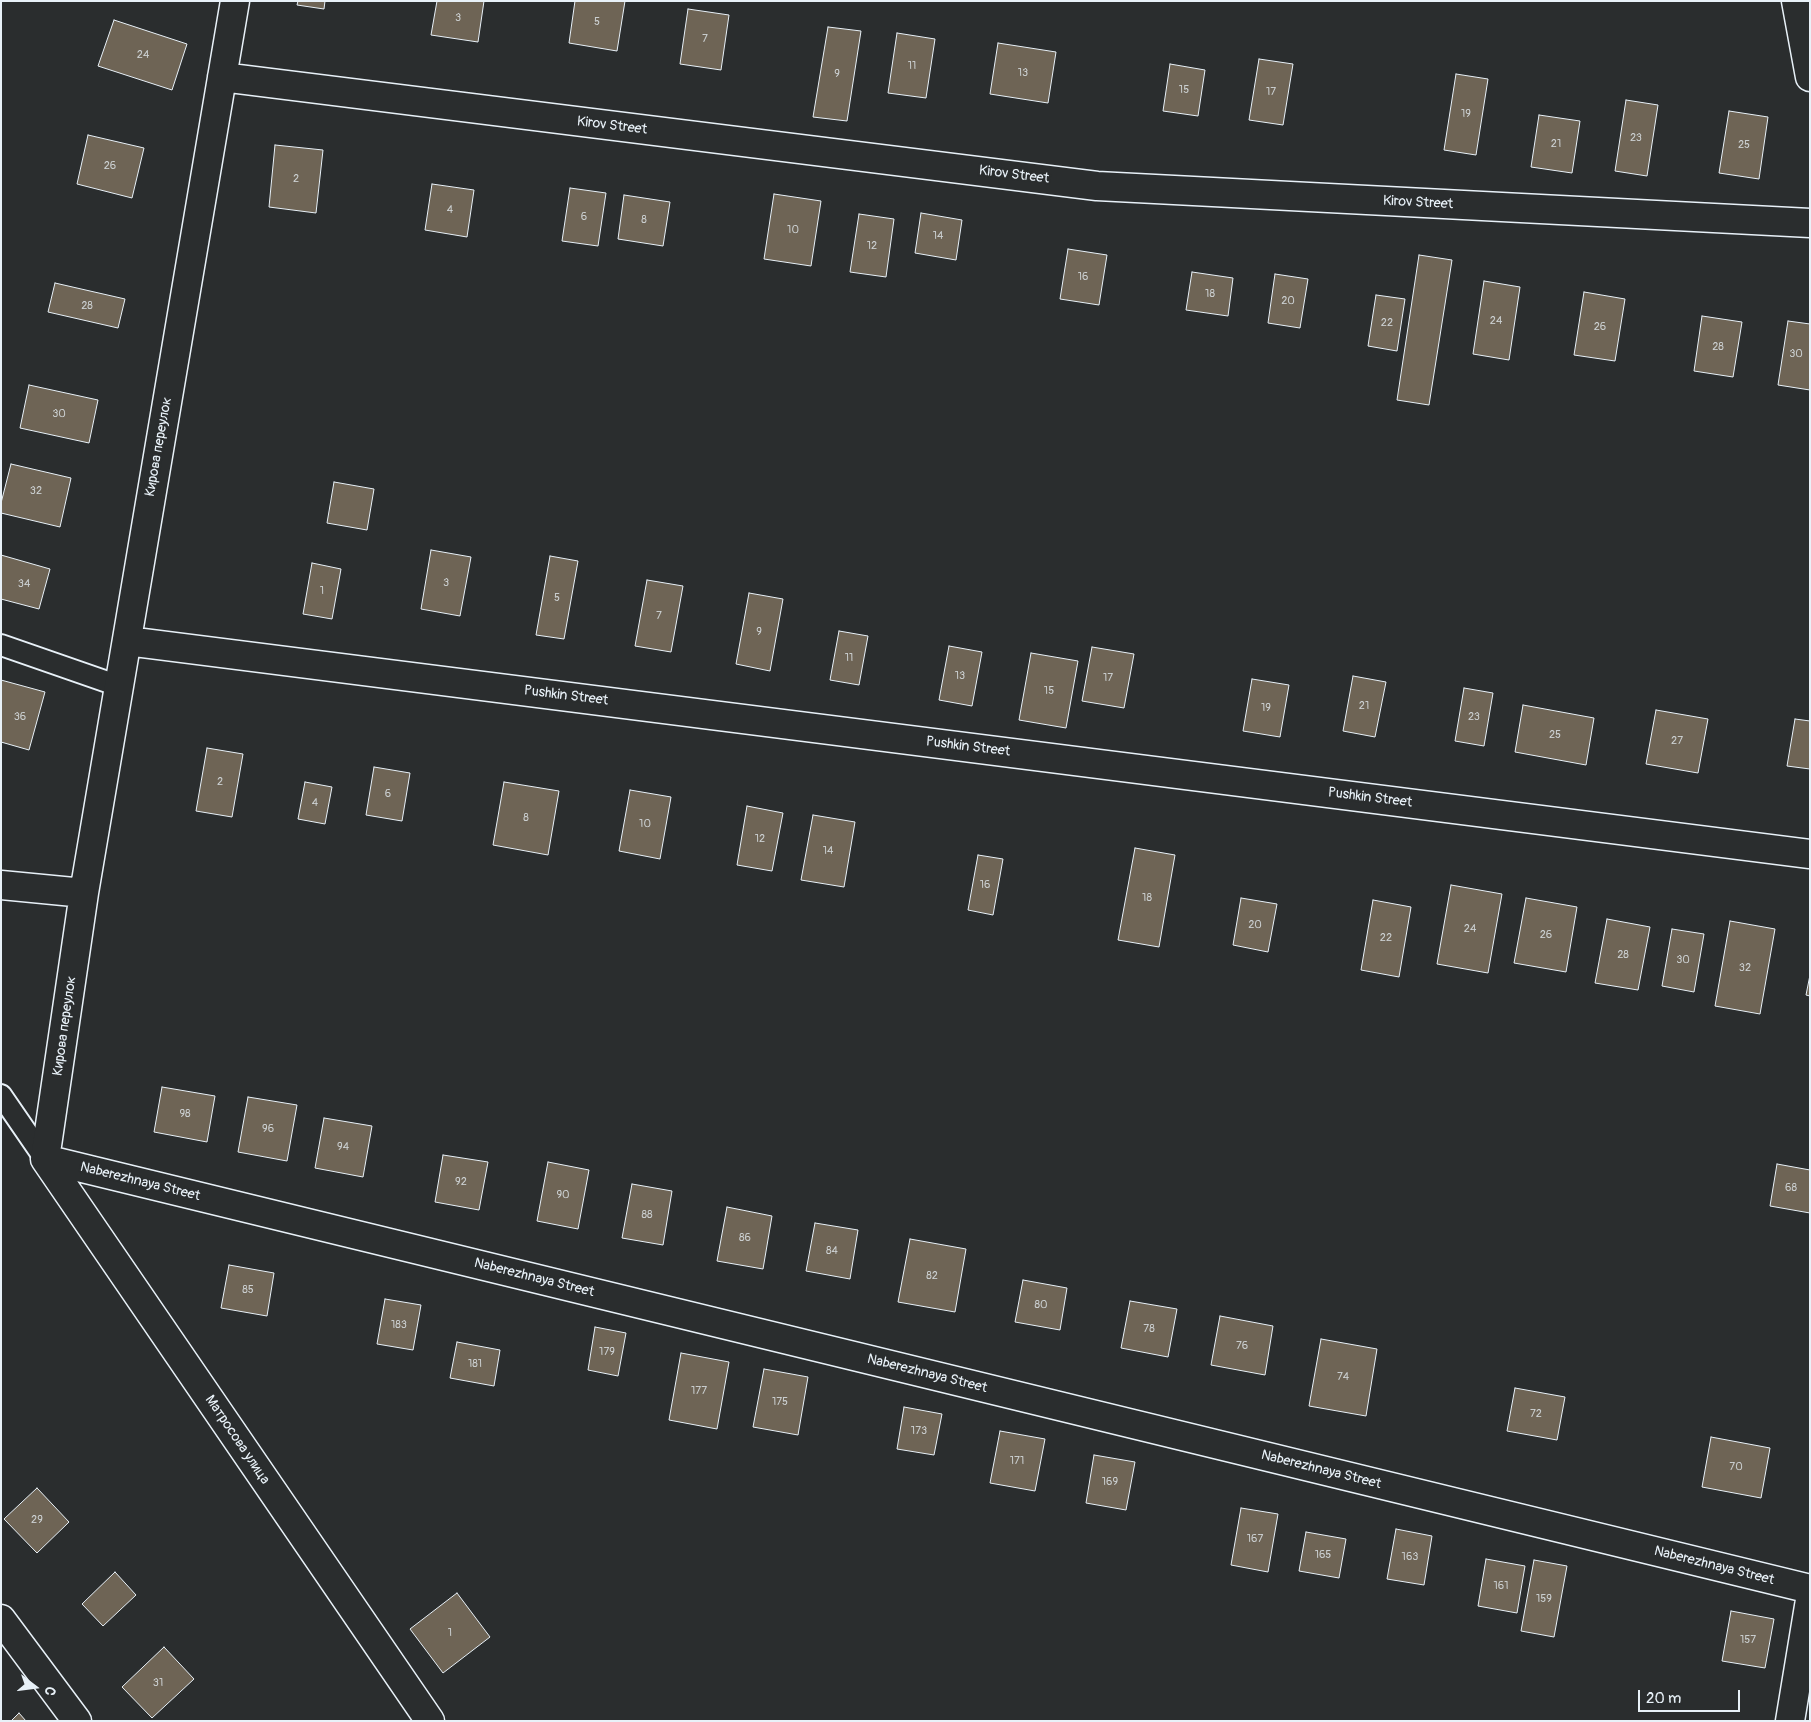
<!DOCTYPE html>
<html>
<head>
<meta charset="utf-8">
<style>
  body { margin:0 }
  #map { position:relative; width:1811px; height:1722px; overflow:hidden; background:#2a2d2e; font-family:Pangolin,sans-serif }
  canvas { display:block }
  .frame { position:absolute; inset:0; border:2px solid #e8f1f8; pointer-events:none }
  .north { position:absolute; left:10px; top:1662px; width:50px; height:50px; -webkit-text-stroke:4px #2a2d2e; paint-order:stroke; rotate:105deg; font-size:14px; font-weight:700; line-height:20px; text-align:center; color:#e8f1f8 }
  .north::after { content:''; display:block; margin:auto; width:18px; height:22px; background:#e8f1f8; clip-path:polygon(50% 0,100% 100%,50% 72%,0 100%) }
  .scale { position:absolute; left:1638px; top:1690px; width:102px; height:22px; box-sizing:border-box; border:2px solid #e8f1f8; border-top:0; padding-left:6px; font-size:15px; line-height:18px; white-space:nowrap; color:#e8f1f8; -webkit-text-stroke:4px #2a2d2e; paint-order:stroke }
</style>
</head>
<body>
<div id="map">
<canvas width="1811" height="1722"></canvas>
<div class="frame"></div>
<div class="north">С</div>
<div class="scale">20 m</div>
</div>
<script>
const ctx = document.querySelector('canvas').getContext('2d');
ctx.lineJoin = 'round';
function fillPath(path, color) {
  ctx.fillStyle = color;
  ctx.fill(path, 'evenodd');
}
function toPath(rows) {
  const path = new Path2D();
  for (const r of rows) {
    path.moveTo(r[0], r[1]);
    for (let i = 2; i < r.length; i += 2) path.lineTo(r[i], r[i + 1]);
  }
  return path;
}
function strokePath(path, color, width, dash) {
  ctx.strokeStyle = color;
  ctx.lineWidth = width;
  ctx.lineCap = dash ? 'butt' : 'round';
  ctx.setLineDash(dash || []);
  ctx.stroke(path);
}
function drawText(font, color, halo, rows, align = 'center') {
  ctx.font = font + ' Pangolin,sans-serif';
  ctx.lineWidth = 4.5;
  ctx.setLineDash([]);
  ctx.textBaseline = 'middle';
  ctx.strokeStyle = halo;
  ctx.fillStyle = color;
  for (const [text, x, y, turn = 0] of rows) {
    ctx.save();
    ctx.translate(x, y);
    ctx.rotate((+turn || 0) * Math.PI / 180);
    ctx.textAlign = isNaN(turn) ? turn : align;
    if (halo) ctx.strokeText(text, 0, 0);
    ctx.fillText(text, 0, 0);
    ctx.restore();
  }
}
const building = toPath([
  [298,1,325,1,324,9,297,5,298,1],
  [437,1,484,1,478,42,431,35,437,1],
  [575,1,625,1,617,51,569,43,575,1],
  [688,9,729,15,721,70,680,64,688,9],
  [114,20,187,44,172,90,98,66,114,20],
  [828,27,861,31,847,121,813,117,828,27],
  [897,33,935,39,926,98,888,93,897,33],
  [998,43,1056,52,1048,103,990,94,998,43],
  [1259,59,1293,64,1283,125,1249,120,1259,59],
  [1170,64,1205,70,1198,116,1163,111,1170,64],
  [1456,74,1488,79,1476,155,1444,150,1456,74],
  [1626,100,1658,105,1647,176,1615,171,1626,100],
  [1729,111,1768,117,1759,179,1719,173,1729,111],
  [1539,115,1580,121,1572,173,1531,167,1539,115],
  [88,135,144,148,132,198,77,184,88,135],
  [275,145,323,150,316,213,269,207,275,145],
  [432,184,474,190,467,237,425,230,432,184],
  [570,188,606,193,598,246,562,241,570,188],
  [774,194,821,201,811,266,764,259,774,194],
  [624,195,670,202,663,246,618,239,624,195],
  [921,213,962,220,956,260,915,253,921,213],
  [859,214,894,219,886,277,850,272,859,214],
  [1068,249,1107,255,1099,305,1060,299,1068,249],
  [1419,255,1452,260,1429,405,1397,400,1419,255],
  [1192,272,1233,278,1228,316,1186,310,1192,272],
  [1275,274,1308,279,1300,328,1268,323,1275,274],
  [1484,281,1520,287,1509,360,1473,354,1484,281],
  [55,283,125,299,118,328,48,312,55,283],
  [1584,292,1625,299,1615,361,1574,355,1584,292],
  [1376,295,1405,299,1397,351,1368,346,1376,295],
  [1702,316,1742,322,1733,377,1694,371,1702,316],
  [1788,321,1810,324,1810,390,1778,385,1788,321],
  [29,385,98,400,89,443,20,428,29,385],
  [11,464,71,478,60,527,1,513,1,503,11,464],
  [334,482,374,489,367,530,327,523,334,482],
  [431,550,471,557,460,616,421,609,431,550],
  [1,555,50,569,39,609,1,599,1,555],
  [550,556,578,561,564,639,536,635,550,556],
  [312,563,341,569,332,619,303,614,312,563],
  [647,580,683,586,671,652,635,646,647,580],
  [749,593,783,599,770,671,736,664,749,593],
  [839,631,868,636,859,685,830,680,839,631],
  [949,646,982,652,972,706,939,700,949,646],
  [1092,647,1134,654,1124,708,1082,701,1092,647],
  [1031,653,1078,661,1066,728,1019,720,1031,653],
  [1353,676,1386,682,1375,737,1343,731,1353,676],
  [1252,679,1289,685,1280,737,1243,731,1252,679],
  [1,680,45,692,29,750,1,742,1,680],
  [1464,688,1493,693,1484,746,1455,741,1464,688],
  [1523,705,1594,718,1586,765,1515,752,1523,705],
  [1656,710,1708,719,1698,773,1646,764,1656,710],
  [1795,719,1810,721,1810,769,1787,766,1795,719],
  [207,748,243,754,232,817,196,811,207,748],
  [374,767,410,773,402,821,366,815,374,767],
  [305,782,332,787,325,824,298,819,305,782],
  [504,782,559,791,548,855,493,845,504,782],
  [630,790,671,797,660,859,619,851,630,790],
  [747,806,783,813,772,871,737,865,747,806],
  [813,815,855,822,844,887,801,880,813,815],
  [1135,848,1175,855,1159,947,1118,940,1135,848],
  [978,855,1003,859,993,915,968,910,978,855],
  [1451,885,1502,894,1488,973,1437,964,1451,885],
  [1241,898,1277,904,1268,952,1233,945,1241,898],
  [1526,898,1577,907,1566,972,1514,963,1526,898],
  [1373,900,1411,907,1399,977,1361,970,1373,900],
  [1607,919,1650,927,1638,990,1595,983,1607,919],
  [1730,921,1775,929,1760,1014,1715,1006,1730,921],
  [1672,929,1704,934,1694,992,1662,986,1672,929],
  [1810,975,1810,996,1806,995,1810,975],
  [162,1087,215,1096,207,1142,154,1132,162,1087],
  [248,1097,297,1105,287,1161,238,1152,248,1097],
  [324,1118,372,1126,363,1177,315,1168,324,1118],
  [443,1155,488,1162,479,1210,435,1202,443,1155],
  [548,1162,589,1170,578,1229,537,1221,548,1162],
  [1777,1164,1810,1170,1810,1213,1770,1206,1777,1164],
  [632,1184,672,1191,663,1245,622,1238,632,1184],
  [727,1207,772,1216,763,1269,717,1261,727,1207],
  [815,1223,858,1230,850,1279,806,1271,815,1223],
  [910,1239,966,1249,955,1312,898,1302,910,1239],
  [229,1265,274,1273,267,1316,221,1308,229,1265],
  [1023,1280,1067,1288,1060,1330,1015,1322,1023,1280],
  [385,1299,421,1305,413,1350,377,1344,385,1299],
  [1130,1301,1177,1309,1168,1357,1121,1348,1130,1301],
  [1220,1316,1273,1326,1265,1375,1211,1365,1220,1316],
  [595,1327,626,1333,618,1376,588,1370,595,1327],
  [1321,1339,1377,1349,1366,1416,1309,1406,1321,1339],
  [457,1342,500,1350,494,1386,450,1378,457,1342],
  [681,1353,729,1362,717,1429,669,1420,681,1353],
  [764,1369,808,1377,798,1435,753,1427,764,1369],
  [1515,1388,1565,1397,1557,1440,1507,1431,1515,1388],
  [904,1407,942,1414,934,1455,897,1449,904,1407],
  [1000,1431,1045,1439,1035,1491,990,1483,1000,1431],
  [1711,1437,1770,1448,1761,1498,1702,1487,1711,1437],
  [1094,1455,1135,1462,1126,1510,1086,1503,1094,1455],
  [37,1488,69,1522,37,1553,4,1519,37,1488],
  [1241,1508,1278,1514,1268,1572,1231,1565,1241,1508],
  [1396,1529,1432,1536,1424,1585,1387,1579,1396,1529],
  [1306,1532,1346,1539,1339,1578,1299,1571,1306,1532],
  [1486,1559,1525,1566,1517,1613,1478,1606,1486,1559],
  [1534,1560,1567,1566,1554,1637,1521,1631,1534,1560],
  [115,1572,136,1595,103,1626,82,1604,115,1572],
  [457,1593,490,1637,443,1673,410,1629,457,1593],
  [1731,1611,1774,1619,1765,1668,1722,1661,1731,1611],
  [164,1647,194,1679,152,1718,122,1687,164,1647],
  [19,1713,26,1721,11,1721,19,1713]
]);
fillPath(building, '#6e6455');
strokePath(building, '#e8f1f8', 1);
const lane = toPath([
  [1,645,119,686],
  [1,1095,45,1159]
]);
const street = toPath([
  [1796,1,1810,77],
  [222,77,1097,186,1810,223],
  [127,641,1810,854],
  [1,885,84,893],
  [45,1159,1810,1589],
  [45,1159,84,893,235,1],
  [45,1159,430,1721],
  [1,1619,77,1721],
  [1790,1721,1810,1600]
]);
strokePath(lane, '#e8f1f8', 24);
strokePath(street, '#e8f1f8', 31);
strokePath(lane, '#2a2d2e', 20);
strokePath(street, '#2a2d2e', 28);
drawText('11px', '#cacecf', null, [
  ["3",458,18],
  ["5",597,22],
  ["7",705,39],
  ["24",143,55],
  ["11",912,66],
  ["13",1023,73],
  ["9",837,74],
  ["15",1184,90],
  ["17",1271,92],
  ["19",1466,114],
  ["23",1636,138],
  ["21",1556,144],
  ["25",1744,145],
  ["26",110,166],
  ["2",296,179],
  ["4",450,210],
  ["6",584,217],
  ["8",644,220],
  ["10",793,230],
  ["14",938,236],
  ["12",872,246],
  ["16",1083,277],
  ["18",1210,294],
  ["20",1288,301],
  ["28",87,306],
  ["24",1496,321],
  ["22",1387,323],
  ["26",1600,327],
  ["28",1718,347],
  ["30",1796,354],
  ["30",59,414],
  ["32",36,491],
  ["3",446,583],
  ["34",24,584],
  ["1",322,591],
  ["5",557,598],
  ["7",659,616],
  ["9",759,632],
  ["11",849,658],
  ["13",960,676],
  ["17",1108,678],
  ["15",1049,691],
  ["21",1364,706],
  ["19",1266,708],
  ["36",20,717],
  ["23",1474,717],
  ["25",1555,735],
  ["27",1677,741],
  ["2",220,782],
  ["6",388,794],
  ["4",315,803],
  ["8",526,818],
  ["10",645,824],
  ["12",760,839],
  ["14",828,851],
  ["16",985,885],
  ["18",1147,898],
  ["20",1255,925],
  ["24",1470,929],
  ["26",1546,935],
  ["22",1386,938],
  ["28",1623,955],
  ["30",1683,960],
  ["32",1745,968],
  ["98",185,1114],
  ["96",268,1129],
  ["94",343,1147],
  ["92",461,1182],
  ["68",1791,1188],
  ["90",563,1195],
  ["88",647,1215],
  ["86",745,1238],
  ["84",832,1251],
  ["82",932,1276],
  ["85",248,1290],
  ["80",1041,1305],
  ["183",399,1325],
  ["78",1149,1329],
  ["76",1242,1346],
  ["179",607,1352],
  ["181",475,1364],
  ["74",1343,1377],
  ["177",699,1391],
  ["175",780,1402],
  ["72",1536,1414],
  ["173",919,1431],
  ["171",1017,1461],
  ["70",1736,1467],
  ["169",1110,1482],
  ["29",37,1520],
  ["167",1255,1539],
  ["165",1323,1555],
  ["163",1410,1557],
  ["161",1501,1586],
  ["159",1544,1599],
  ["1",450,1633],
  ["157",1748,1640],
  ["31",158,1683]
]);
drawText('14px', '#e8f1f8', '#2a2d2e', [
  ["Kirov Street",612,126,7],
  ["Kirov Street",1014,175,7],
  ["Kirov Street",1418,203,3],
  ["Кирова переулок",159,447,-80],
  ["Pushkin Street",566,696,7],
  ["Pushkin Street",968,747,7],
  ["Pushkin Street",1370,798,7],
  ["Кирова переулок",65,1026,-82],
  ["Naberezhnaya Street",140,1182,14],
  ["Naberezhnaya Street",534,1278,14],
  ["Naberezhnaya Street",927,1374,14],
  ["Матросова улица",237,1440,56],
  ["Naberezhnaya Street",1321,1470,14],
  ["Naberezhnaya Street",1714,1566,14]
]);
</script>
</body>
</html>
